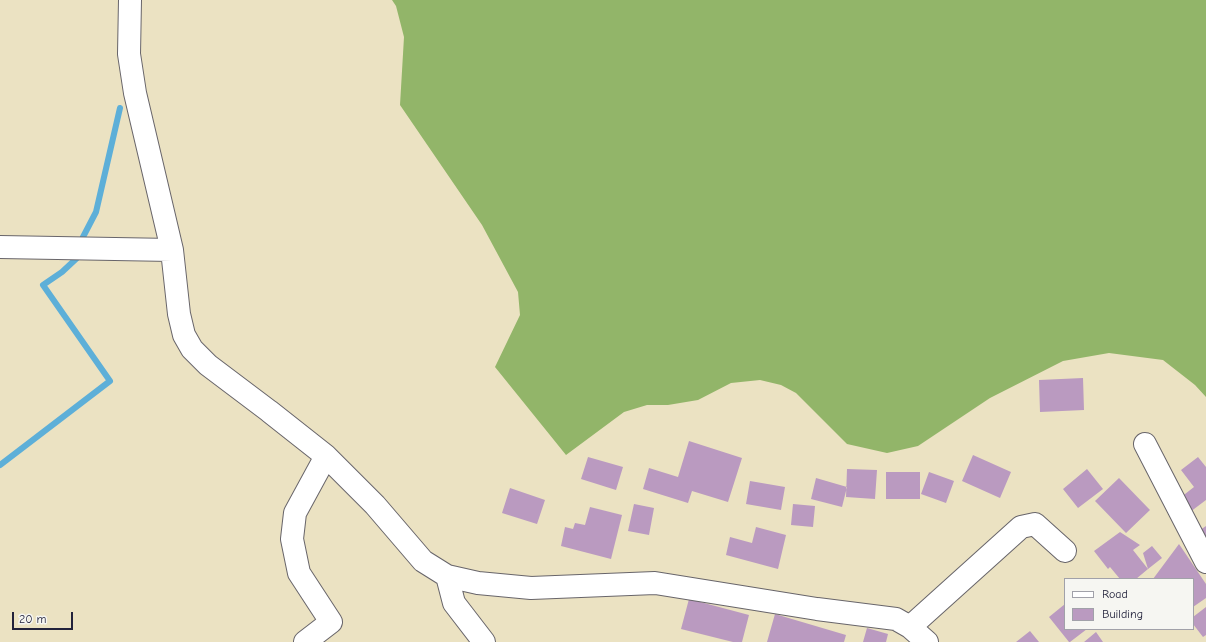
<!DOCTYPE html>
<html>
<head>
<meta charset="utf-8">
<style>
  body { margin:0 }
  #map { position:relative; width:1206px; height:642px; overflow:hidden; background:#ebe2c2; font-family:"Comic Neue",sans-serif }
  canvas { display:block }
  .legend { position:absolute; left:1064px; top:578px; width:130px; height:52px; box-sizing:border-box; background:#f6f6f2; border:1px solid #a1a1a9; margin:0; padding:5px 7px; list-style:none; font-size:12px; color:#22223b }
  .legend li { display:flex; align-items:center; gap:8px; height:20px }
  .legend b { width:20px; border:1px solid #a1a1a9 }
  .scale { position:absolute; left:12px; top:612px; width:61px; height:18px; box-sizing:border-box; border:2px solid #22223b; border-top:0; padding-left:5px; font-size:12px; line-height:14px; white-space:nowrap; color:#22223b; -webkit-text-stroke:3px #f6f6f2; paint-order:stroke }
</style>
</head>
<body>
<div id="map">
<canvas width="1206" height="642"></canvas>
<ul class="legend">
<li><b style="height:5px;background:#fff"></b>Road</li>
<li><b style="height:11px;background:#ba9ac0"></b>Building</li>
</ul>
<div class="scale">20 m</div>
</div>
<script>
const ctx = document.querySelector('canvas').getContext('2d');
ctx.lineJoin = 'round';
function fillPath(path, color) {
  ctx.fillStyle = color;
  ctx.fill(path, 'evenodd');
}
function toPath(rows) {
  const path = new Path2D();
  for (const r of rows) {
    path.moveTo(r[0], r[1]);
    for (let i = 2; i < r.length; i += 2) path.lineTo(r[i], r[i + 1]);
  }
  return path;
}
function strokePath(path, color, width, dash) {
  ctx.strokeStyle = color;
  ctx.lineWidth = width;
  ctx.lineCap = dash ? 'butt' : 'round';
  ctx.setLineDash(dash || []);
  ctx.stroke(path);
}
fillPath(toPath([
  [392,0,1206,0,1206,397,1195,385,1163,360,1109,353,1063,361,990,398,918,446,887,453,847,444,796,393,781,385,760,380,731,383,698,400,668,405,647,405,624,412,566,455,495,367,520,315,518,292,482,225,400,105,404,37,396,6]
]), '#92b569');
strokePath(toPath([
  [83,237,96,212,120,108],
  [0,465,110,381,43,285,62,272,77,258]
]), '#5dafd8', 6);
fillPath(toPath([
  [1083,378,1084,410,1040,412,1039,380],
  [689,441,742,458,728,502,692,491,688,503,643,489,649,468,678,477],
  [973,455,1011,472,1000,498,962,481],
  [588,457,623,467,616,490,581,479],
  [1198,457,1206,467,1206,500,1186,515,1176,501,1194,487,1181,470],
  [847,469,877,470,875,499,846,497],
  [1087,469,1103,489,1078,508,1063,489],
  [886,472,920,472,920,499,886,499],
  [929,472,954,481,946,503,921,494],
  [816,478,847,487,842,507,811,499],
  [1119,478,1150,510,1126,533,1095,501],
  [750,481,785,487,781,510,746,504],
  [510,488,545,500,537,524,502,513],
  [634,504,654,508,649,535,628,531],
  [793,504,815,506,813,527,791,525],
  [590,507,622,515,611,559,561,546,565,527,573,529,575,523,585,525],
  [1206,526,1206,552,1194,534],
  [756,527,786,535,778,569,726,555,730,537,752,543],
  [1120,532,1140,545,1133,550,1148,569,1136,579,1120,579,1110,567,1108,569,1094,551],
  [1179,544,1206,584,1206,598,1193,607,1193,579,1153,579],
  [1152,546,1162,558,1148,569,1143,553],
  [689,599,749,615,742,642,733,642,681,629],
  [1065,604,1065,629,1087,629,1070,642,1069,642,1049,617],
  [1206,607,1206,635,1203,637,1193,624,1193,617],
  [775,614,846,635,844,642,767,642],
  [867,628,888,634,886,642,863,642],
  [1030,631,1039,642,1016,642],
  [1096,632,1103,642,1084,642]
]), '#ba9ac0');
const minor = toPath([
  [130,0,129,54,135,93,172,250,179,314,184,335,192,349,208,365,269,411,326,456,375,505,423,561,447,576,478,583,531,588,655,583,817,609,896,619,910,627,927,642],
  [0,247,172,250],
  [1145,444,1206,562],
  [447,576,454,603,484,642],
  [910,627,1021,527,1035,524,1065,551],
  [305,642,331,622,299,573,292,539,295,513,326,456]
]);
strokePath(minor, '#68656a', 24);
strokePath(minor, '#fff', 22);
</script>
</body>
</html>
